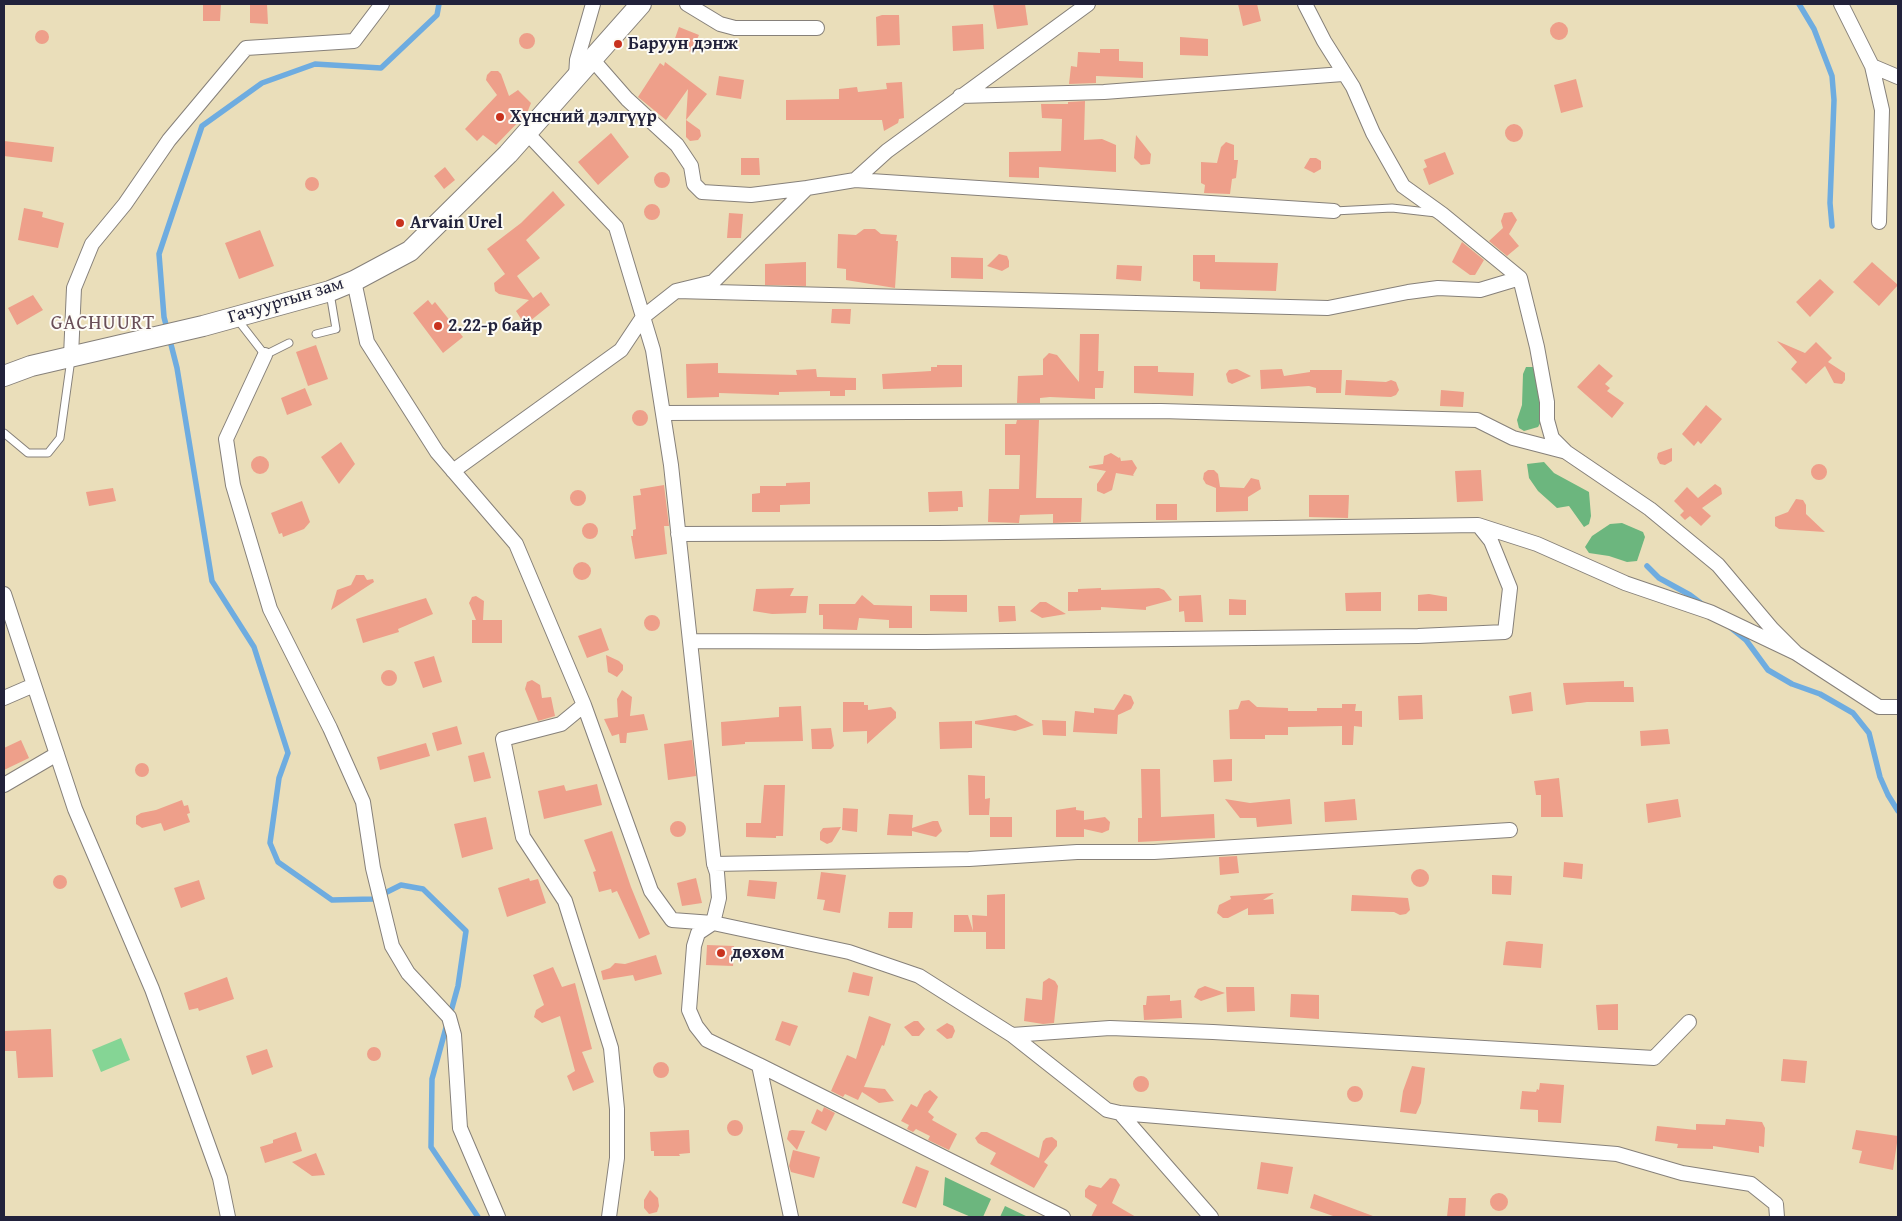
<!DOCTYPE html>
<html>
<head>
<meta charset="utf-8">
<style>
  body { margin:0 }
  #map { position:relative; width:1902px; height:1221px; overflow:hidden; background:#eadeba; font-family:"Gentium Book Plus",serif }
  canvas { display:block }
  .frame { position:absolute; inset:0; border:5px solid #22223b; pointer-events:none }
</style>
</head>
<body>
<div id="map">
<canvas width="1902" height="1221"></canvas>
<div class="frame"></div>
</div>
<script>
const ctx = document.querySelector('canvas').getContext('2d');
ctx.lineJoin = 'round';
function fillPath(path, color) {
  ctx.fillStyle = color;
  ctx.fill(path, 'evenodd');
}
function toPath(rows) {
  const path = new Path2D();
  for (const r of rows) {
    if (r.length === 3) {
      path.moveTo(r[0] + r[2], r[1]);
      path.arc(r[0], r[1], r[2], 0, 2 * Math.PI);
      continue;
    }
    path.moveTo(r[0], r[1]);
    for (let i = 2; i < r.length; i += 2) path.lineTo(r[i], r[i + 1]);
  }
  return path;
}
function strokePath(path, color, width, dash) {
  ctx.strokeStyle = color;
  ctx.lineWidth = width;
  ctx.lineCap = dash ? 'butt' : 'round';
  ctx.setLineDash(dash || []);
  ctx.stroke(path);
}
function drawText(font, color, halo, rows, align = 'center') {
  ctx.font = font + ' "Gentium Book Plus",serif';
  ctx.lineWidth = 4;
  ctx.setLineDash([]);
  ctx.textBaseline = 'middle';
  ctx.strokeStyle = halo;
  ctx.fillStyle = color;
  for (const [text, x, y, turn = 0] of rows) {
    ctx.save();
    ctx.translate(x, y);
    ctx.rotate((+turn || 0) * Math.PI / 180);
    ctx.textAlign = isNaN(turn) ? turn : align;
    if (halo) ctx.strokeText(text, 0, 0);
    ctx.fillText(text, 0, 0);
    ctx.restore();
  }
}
fillPath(toPath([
  [121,1038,130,1060,101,1072,92,1050]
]), '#85d595');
fillPath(toPath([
  [1526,367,1536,367,1543,411,1542,420,1538,427,1524,431,1519,428,1517,420,1522,405,1523,374],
  [1544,462,1554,473,1589,492,1591,516,1589,524,1584,527,1569,506,1557,508,1538,491,1529,478,1527,464],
  [1622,523,1643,532,1645,537,1637,561,1627,562,1609,556,1589,553,1585,547,1592,536,1610,524],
  [945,1177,991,1199,983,1217,971,1217,943,1205],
  [1005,1206,1028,1217,1000,1217]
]), '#6cb67e');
strokePath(toPath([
  [439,4,437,15,381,68,315,64,262,83,202,126,159,254,164,317,177,368,212,581,254,647,288,753,279,778,270,843,278,862,332,900,373,899,401,885,423,889,466,931,458,986,450,1015],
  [1799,4,1814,29,1832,76,1834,100,1830,203,1832,226],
  [1647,566,1659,578,1690,595,1702,604],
  [1730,627,1746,640,1768,670,1792,684,1820,694,1853,713,1869,733,1880,777,1888,795,1898,811],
  [447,1024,432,1079,431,1147,478,1217]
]), '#6eace0', 5.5);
fillPath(toPath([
  [203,4,221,4,220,21,203,21],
  [250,4,267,4,268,24,250,23],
  [993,4,1025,4,1028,25,997,29],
  [1238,4,1257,4,1261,21,1243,26],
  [882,15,899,15,900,45,877,46,876,17],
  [1559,31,9],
  [983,24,984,49,953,51,952,26],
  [679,27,699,35,691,52,673,44],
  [42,37,7],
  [527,41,8],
  [1180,37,1208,39,1208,56,1180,55],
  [1100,49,1119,49,1119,61,1143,62,1143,78,1096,76,1096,83,1069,84,1071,66,1077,67,1078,52,1100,53],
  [665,62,707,94,686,120,688,89,666,120,638,97,660,63,664,66],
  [491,71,498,71,501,74,509,96,518,90,531,103,527,113,496,145,483,135,477,141,465,129,497,95,486,80,487,75],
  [719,76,744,80,741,99,716,95],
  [1576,79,1583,107,1561,113,1554,85],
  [902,82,904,118,899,119,898,123,884,131,882,120,786,120,786,100,839,99,839,89,857,87,858,92,887,89,886,83],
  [1085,101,1084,140,1102,139,1116,145,1116,172,1039,167,1039,178,1009,177,1009,152,1061,151,1062,119,1042,118,1041,104,1068,104,1068,102],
  [686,120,700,130,701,136,698,140,690,141,686,137],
  [1514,133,9],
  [611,133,629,157,598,185,578,162],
  [1136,135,1151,154,1150,164,1141,165,1134,158],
  [4,141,54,147,52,162,4,156],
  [1226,142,1234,145,1234,160,1238,160,1236,178,1232,179,1230,194,1204,193,1205,185,1201,183,1201,162,1217,163,1221,147],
  [1445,152,1454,174,1429,185,1423,169,1427,167,1424,160],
  [741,158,759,158,760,175,741,175],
  [1310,158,1316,158,1321,161,1321,169,1314,173,1304,168],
  [445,167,455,180,444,189,434,176],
  [662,180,8],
  [312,184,7],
  [553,191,565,205,526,240,540,258,517,276,533,298,541,292,550,305,525,325,516,311,529,300,499,294,495,291,494,283,505,274,487,249,521,223],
  [652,212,8],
  [24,208,43,212,42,217,64,223,58,248,18,240],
  [1512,212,1517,220,1509,234,1519,246,1507,256,1489,241,1503,228,1501,221,1504,213],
  [729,213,743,214,741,238,727,238],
  [864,229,875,229,881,234,897,235,896,241,898,241,895,288,846,280,846,269,837,268,838,234,856,235],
  [260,230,274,266,239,279,225,243],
  [1462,242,1484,260,1475,275,1470,275,1452,262],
  [999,254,1007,256,1009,261,1009,267,1002,271,987,266],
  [1193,255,1215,255,1215,262,1278,263,1276,291,1200,289,1200,282,1193,281],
  [951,257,983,258,983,279,951,278],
  [806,262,806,286,765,285,765,264],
  [1872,262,1898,285,1879,306,1853,282],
  [1117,265,1142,266,1141,281,1116,279],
  [1820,279,1834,292,1810,317,1796,302],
  [33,295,43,310,17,325,8,308],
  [428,300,432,305,435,302,463,337,443,353,413,313],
  [832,309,851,309,850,324,831,323],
  [1080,334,1099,334,1098,371,1104,371,1103,388,1095,388,1095,399,1050,397,1040,398,1040,403,1017,403,1018,376,1043,375,1043,359,1049,353,1057,355,1079,382],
  [1777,341,1805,353,1816,342,1832,358,1828,362,1845,373,1845,380,1842,384,1834,383,1825,366,1806,384,1791,369,1797,362],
  [316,345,328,379,308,386,296,352],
  [718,363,718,373,797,375,796,370,816,369,817,377,856,378,856,390,845,390,845,396,830,396,830,391,779,392,779,395,719,393,719,397,687,398,686,364],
  [1599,364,1613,376,1605,384,1610,388,1607,391,1624,403,1612,418,1577,387],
  [937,365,962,365,962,387,883,389,882,374,931,371,931,367,937,367],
  [1134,366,1158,366,1158,372,1194,373,1193,396,1134,393],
  [1237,369,1251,376,1232,384,1228,382,1226,374,1229,370],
  [1282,369,1284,376,1310,372,1310,370,1342,370,1341,393,1316,393,1316,388,1309,386,1261,389,1260,370],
  [1346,380,1386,382,1391,380,1396,382,1399,390,1396,395,1391,397,1345,395],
  [305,388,312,405,287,415,281,398],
  [1441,390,1464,392,1463,407,1440,406],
  [1706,405,1722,419,1701,444,1698,441,1694,446,1682,434],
  [640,418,8],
  [1017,420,1039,420,1036,498,1082,498,1081,522,1053,523,1053,514,1020,515,1019,523,988,522,989,489,1019,489,1020,455,1005,455,1005,424,1016,424],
  [341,442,355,464,339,484,321,457],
  [1672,448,1672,461,1665,465,1660,464,1657,458,1658,453],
  [1111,453,1119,458,1120,457,1121,461,1132,460,1137,468,1133,475,1134,476,1116,473,1112,490,1104,494,1097,491,1097,484,1106,471,1089,468,1089,466,1103,464,1104,456],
  [260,465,9],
  [1819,472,8],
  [1208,470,1214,470,1218,474,1220,487,1244,488,1251,478,1259,480,1261,489,1248,497,1248,511,1216,512,1216,488,1206,484,1203,479,1204,473],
  [1481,470,1483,501,1457,502,1455,471],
  [810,482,810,504,780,505,780,512,752,512,752,494,760,493,760,486,786,486,786,483],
  [1715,484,1721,488,1722,494,1702,508,1711,516,1701,526,1690,516,1685,520,1680,515,1684,511,1674,501,1687,487,1698,498],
  [664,485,669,526,664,526,667,554,635,559,631,536,633,536,633,530,636,529,633,496,641,495,640,489],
  [113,488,116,501,89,506,86,492],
  [578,498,8],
  [962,491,963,507,958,507,958,511,929,512,928,492],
  [1309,495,1349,495,1348,518,1309,517],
  [1796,499,1803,500,1806,505,1806,514,1825,532,1779,529,1775,526,1775,517,1788,512],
  [302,501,310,522,304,529,283,537,282,533,279,534,271,513],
  [1156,504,1177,504,1177,520,1156,520],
  [590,531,8],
  [582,571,9],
  [356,575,364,575,367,580,373,579,374,582,331,610,337,590,351,585],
  [794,588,790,596,808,596,806,613,772,614,753,611,756,589],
  [1101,588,1101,590,1159,588,1164,590,1172,600,1146,607,1146,610,1101,607,1101,610,1068,611,1068,592,1078,592,1078,589],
  [1381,592,1381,611,1346,611,1345,593],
  [1429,594,1447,597,1447,611,1418,611,1418,595],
  [862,595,874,605,912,606,912,628,889,628,889,620,859,618,857,630,823,629,823,615,819,615,819,604,855,604],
  [930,595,967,595,967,612,930,611],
  [1201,595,1203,622,1185,622,1184,611,1179,612,1179,596],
  [476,596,484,601,483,620,502,620,502,643,472,643,472,620,476,620,469,603,472,597],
  [426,598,433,614,398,629,399,632,363,643,356,619],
  [1229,599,1246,600,1246,615,1229,615],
  [1040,602,1046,602,1066,614,1042,618,1030,611],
  [998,606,1015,606,1016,621,999,622],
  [652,623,8],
  [601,628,609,650,587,658,578,636],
  [606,655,619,661,623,665,623,670,617,677,608,672],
  [434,656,442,682,423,688,414,662],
  [389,678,8],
  [532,680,540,685,542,698,551,697,555,716,538,721,525,689,527,682],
  [1624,681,1624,687,1633,687,1634,702,1587,702,1566,705,1563,683],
  [622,690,632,697,630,716,644,714,648,730,627,733,626,743,620,743,619,734,612,736,604,719,618,717,617,699],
  [1531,692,1533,711,1512,714,1509,696],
  [1124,694,1131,696,1134,703,1131,709,1118,715,1117,734,1073,732,1075,711,1094,713,1094,708,1114,710],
  [1422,695,1423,719,1399,720,1398,696],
  [1249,700,1257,707,1288,708,1288,711,1317,711,1317,708,1342,708,1342,704,1356,704,1355,711,1362,711,1362,727,1354,726,1353,745,1342,745,1342,726,1288,727,1288,735,1265,735,1265,739,1230,739,1229,710,1238,709,1241,701],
  [843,702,864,702,864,705,868,705,868,710,891,707,896,712,896,718,867,744,867,731,843,732],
  [801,706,803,741,745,742,745,744,722,746,721,722,779,717,779,707],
  [1016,715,1034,725,1015,731,975,724,975,721],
  [1042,720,1066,721,1066,736,1043,735],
  [972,721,972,748,940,749,939,722],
  [457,726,462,744,437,751,432,733],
  [831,728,834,746,831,749,812,749,811,729],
  [1668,729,1670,744,1641,746,1640,731],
  [21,740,29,758,4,770,4,748],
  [692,740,696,776,668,780,664,744],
  [426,743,430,756,380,770,377,757],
  [484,752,491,778,474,782,468,756],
  [1232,759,1232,781,1214,782,1213,760],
  [142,770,7],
  [1141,769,1160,769,1161,817,1214,814,1215,838,1138,842,1138,818,1142,818],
  [968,775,985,776,985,799,990,798,989,815,969,815],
  [1559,778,1563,817,1541,817,1541,795,1536,795,1534,781],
  [597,784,602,805,544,819,538,791,564,785,566,791],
  [764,785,785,785,783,836,776,836,776,838,746,837,746,823,761,823],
  [1225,799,1250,803,1290,799,1292,824,1257,827,1256,818,1240,818],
  [1355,799,1357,820,1325,822,1324,802],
  [1678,799,1681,817,1648,823,1646,804],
  [182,800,184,806,188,805,190,813,187,814,190,822,164,831,161,823,142,828,136,824,136,816,141,813,156,810],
  [1076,807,1076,810,1084,811,1084,820,1105,817,1110,822,1109,830,1102,833,1084,829,1084,837,1056,837,1056,810],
  [843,808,858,809,857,832,842,830],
  [889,814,913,815,912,828,933,821,938,821,942,831,936,837,912,831,912,836,887,835],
  [486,817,493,849,462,858,454,824],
  [990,817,1012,817,1012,837,990,837],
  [678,829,8],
  [841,827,832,842,827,844,820,840,820,832,823,828],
  [612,831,631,887,650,934,639,939,617,891,612,893,611,889,599,892,593,872,596,871,584,840],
  [1237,856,1239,873,1220,875,1219,857],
  [1564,862,1583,864,1582,879,1563,877],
  [1420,878,9],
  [821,872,846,875,840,913,823,910,825,900,817,899],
  [60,882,7],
  [1492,875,1512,876,1511,895,1492,894],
  [529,878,530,881,538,879,546,903,507,917,498,888],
  [696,878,702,903,682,906,677,883],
  [199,880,205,899,181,908,174,888],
  [749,880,777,882,775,899,747,896],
  [1274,893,1263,900,1273,899,1274,914,1248,915,1248,908,1228,918,1223,918,1217,913,1219,905,1231,899,1230,896],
  [1005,894,1005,949,986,949,986,932,954,932,954,915,968,915,973,931,972,915,987,916,987,895],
  [1352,895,1408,898,1410,910,1406,914,1400,915,1394,912,1351,911],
  [889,912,913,912,912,928,888,928],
  [1509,941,1543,944,1541,968,1503,965,1506,942],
  [707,945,734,946,733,966,706,965],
  [656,955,662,974,635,981,633,975,603,980,601,971,610,968,615,963,625,964],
  [553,967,562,987,575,983,592,1049,582,1052,594,1082,573,1091,567,1076,575,1071,560,1016,542,1023,534,1017,536,1010,544,1005,533,975],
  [853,972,873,977,869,996,848,992],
  [227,977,234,999,199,1011,198,1008,189,1010,184,993],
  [1049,978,1055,981,1058,986,1054,1023,1043,1024,1024,1021,1026,998,1042,1000,1043,982],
  [1205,986,1225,993,1201,1001,1194,997,1198,989],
  [1226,987,1254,987,1255,1011,1227,1012],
  [1291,994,1319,995,1319,1019,1290,1017],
  [1170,995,1170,1001,1181,1000,1182,1018,1144,1020,1143,1005,1146,1005,1147,996],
  [1618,1004,1618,1030,1598,1030,1596,1005],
  [869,1016,891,1024,884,1046,882,1045,864,1087,885,1089,894,1101,879,1103,862,1092,858,1100,845,1094,843,1097,831,1091,847,1055,856,1059],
  [782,1021,798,1026,790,1046,775,1040],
  [914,1021,918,1021,925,1029,919,1036,912,1036,904,1027],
  [947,1023,953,1026,955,1031,952,1038,947,1039,936,1030],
  [51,1029,53,1077,18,1078,16,1051,4,1051,4,1031],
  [374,1054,7],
  [267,1049,273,1067,252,1075,246,1056],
  [1783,1059,1807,1061,1805,1083,1781,1081],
  [661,1070,8],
  [1412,1066,1425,1068,1421,1103,1416,1114,1400,1112,1403,1091],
  [1141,1084,8],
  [1540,1083,1564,1085,1561,1123,1538,1122,1538,1110,1520,1109,1522,1091,1536,1092,1537,1089,1539,1090],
  [1355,1094,8],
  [930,1090,938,1097,928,1112,934,1117,932,1120,957,1134,949,1150,928,1140,930,1136,916,1129,913,1132,907,1129,909,1125,901,1121,911,1104,917,1107,924,1094],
  [824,1107,835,1113,826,1131,811,1123,817,1109,822,1112],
  [1726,1119,1762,1122,1765,1128,1764,1147,1759,1146,1759,1153,1713,1146,1713,1149,1677,1148,1678,1144,1655,1141,1657,1126,1696,1130,1696,1124,1725,1125],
  [735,1128,8],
  [689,1130,690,1153,679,1154,680,1156,654,1156,654,1151,651,1151,650,1132],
  [792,1130,805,1131,797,1150,787,1139,789,1131],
  [1856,1130,1898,1136,1893,1170,1859,1163,1862,1151,1852,1149],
  [296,1132,302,1151,265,1163,260,1147,273,1143,273,1140],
  [981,1132,987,1132,1039,1158,1043,1141,1046,1138,1052,1137,1057,1141,1057,1146,1044,1162,1048,1165,1034,1188,990,1164,996,1153,978,1143,975,1138],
  [793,1150,820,1157,814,1178,791,1172,789,1166],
  [316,1153,325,1175,312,1176,292,1162],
  [1261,1162,1293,1167,1288,1194,1257,1189],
  [916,1166,929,1171,916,1208,902,1203],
  [1110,1178,1116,1179,1120,1185,1112,1203,1136,1217,1091,1217,1097,1205,1085,1197,1085,1190,1089,1185,1101,1188],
  [650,1190,658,1198,659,1206,657,1212,649,1214,644,1208,644,1200],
  [1499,1202,9],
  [1314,1194,1373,1216,1372,1217,1336,1217,1310,1208],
  [1449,1198,1466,1198,1465,1217,1447,1217]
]), '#ee9f8a');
const lane = toPath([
  [1334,211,1392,208,1436,213],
  [237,319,265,355,289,343],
  [316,334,336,329,330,293],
  [4,433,28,453,48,453,60,438,71,359]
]);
const street = toPath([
  [687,4,720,24,735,28,817,28],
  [1305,4,1324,41,1353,87,1373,133,1403,186,1442,214,1520,278,1537,347,1547,402,1547,420,1552,438,1566,452,1650,509,1718,565,1772,629,1796,653,1879,707,1898,707],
  [1841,4,1872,66,1898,77],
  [592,59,627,99,677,145,691,166,694,184,702,192,751,195,807,188],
  [1872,66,1882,110,1879,222],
  [576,77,577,60,593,4],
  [960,96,1104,92,1343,74],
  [527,133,616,227,653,350,671,465,714,864,717,873,719,898,713,923,698,933,694,946,689,1010,696,1026,707,1040,759,1065,791,1217],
  [855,180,1334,211],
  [354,281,367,342,437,452,516,544,584,705,561,724,503,739,523,837,565,901,611,1048,617,1109,617,1158,609,1217],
  [676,291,1328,308,1408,292,1438,288,1480,290,1520,278],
  [265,355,226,439,233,485,270,609,330,728,363,802,373,868,392,946,408,973,449,1017,454,1035,460,1128,498,1217],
  [71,356,74,288,92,244,125,204,169,140,246,48,354,41,382,4],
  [663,413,1161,411,1477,420,1513,438,1563,451],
  [453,471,621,350,643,317,676,291,713,282,807,188,855,180,887,151,1088,4],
  [678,534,939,533,1478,525,1537,544,1625,583,1710,612,1796,653],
  [4,594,75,809,152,989,220,1178,228,1217],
  [690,641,925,642,1418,636,1505,632,1510,588,1491,541,1479,526],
  [4,698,34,685],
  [584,705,651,891,672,920,713,923,849,952,919,976,1012,1035,1110,1028,1213,1032,1654,1058,1689,1022],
  [4,785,57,754],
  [714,864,969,859,1077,852,1154,852,1510,830],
  [1012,1035,1107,1110,1120,1113,1617,1154,1682,1173,1751,1184,1776,1204,1777,1217],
  [759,1065,1063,1217],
  [1120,1113,1211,1217]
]);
const secondary = toPath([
  [4,376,31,366,203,326,330,291,354,281,410,251,508,154,641,4]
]);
strokePath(lane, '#86807a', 9);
strokePath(street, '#86807a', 16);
strokePath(secondary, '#86807a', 22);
strokePath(lane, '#fff', 7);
strokePath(street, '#fff', 14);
strokePath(secondary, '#fff', 20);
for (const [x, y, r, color] of [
  [618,44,5,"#c8321e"],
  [500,117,5,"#c8321e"],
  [400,223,5,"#c8321e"],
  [438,326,5,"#c8321e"],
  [721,953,5,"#c8321e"]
]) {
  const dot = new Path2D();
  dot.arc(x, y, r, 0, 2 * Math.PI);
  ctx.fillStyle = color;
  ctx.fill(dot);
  strokePath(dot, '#fdfcf7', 2);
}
drawText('bold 18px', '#22223b', '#fdfcf7', [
  ["Баруун дэнж",628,44],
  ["Хүнсний дэлгүүр",510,117],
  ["Arvain Urel",410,223],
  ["2.22-р байр",448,326],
  ["дөхөм",731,953]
], 'left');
drawText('18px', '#22223b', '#fdfcf7', [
  ["Гачууртын зам",286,301,-17]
]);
ctx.letterSpacing = '1px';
drawText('20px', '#694e57', '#fdfcf7', [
  ["GACHUURT",103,324]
]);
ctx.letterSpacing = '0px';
</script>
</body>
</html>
